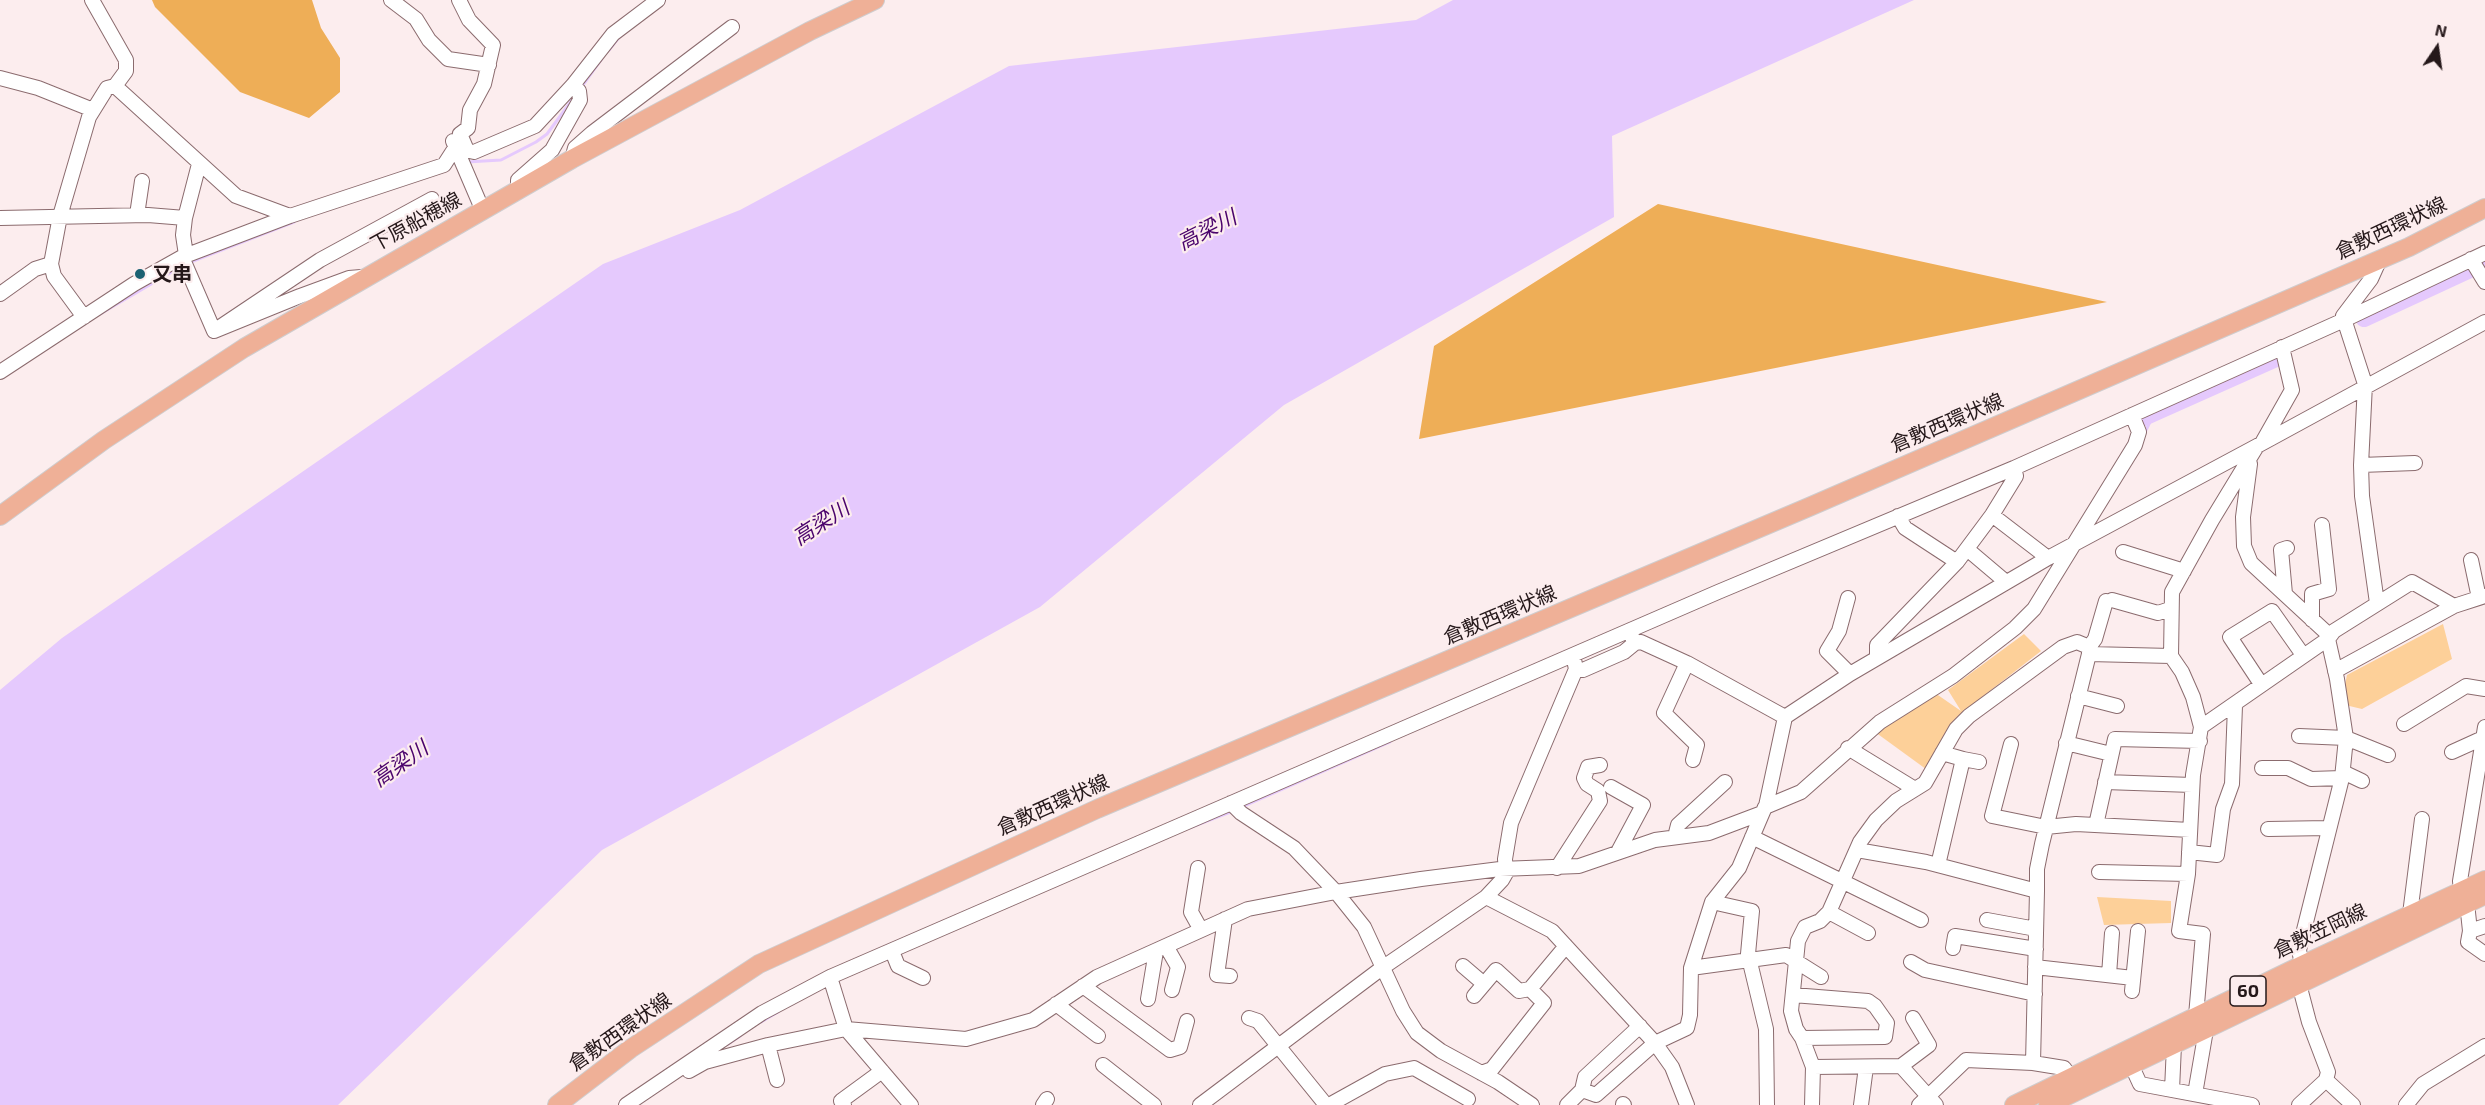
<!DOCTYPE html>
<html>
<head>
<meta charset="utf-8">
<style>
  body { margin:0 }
  #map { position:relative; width:2485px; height:1105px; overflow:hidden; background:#fcedee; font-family:"Exo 2",sans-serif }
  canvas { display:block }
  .north { position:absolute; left:2407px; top:18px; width:60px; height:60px; -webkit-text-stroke:4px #fcedee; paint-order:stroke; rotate:13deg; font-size:16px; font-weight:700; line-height:24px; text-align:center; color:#25181a }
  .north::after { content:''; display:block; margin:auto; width:21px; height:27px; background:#25181a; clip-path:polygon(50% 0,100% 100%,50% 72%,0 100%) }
</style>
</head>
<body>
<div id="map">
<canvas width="2485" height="1105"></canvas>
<div class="north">N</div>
</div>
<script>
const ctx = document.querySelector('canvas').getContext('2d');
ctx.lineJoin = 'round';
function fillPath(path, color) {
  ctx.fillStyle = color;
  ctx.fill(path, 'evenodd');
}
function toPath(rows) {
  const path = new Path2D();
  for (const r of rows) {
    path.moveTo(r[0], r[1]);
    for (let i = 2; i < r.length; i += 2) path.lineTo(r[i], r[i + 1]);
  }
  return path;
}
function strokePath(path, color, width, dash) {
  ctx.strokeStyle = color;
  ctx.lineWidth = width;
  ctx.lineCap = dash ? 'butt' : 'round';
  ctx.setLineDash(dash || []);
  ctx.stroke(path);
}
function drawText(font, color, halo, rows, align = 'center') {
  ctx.font = font + ' "Exo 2","Noto Sans JP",sans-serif';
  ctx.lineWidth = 4.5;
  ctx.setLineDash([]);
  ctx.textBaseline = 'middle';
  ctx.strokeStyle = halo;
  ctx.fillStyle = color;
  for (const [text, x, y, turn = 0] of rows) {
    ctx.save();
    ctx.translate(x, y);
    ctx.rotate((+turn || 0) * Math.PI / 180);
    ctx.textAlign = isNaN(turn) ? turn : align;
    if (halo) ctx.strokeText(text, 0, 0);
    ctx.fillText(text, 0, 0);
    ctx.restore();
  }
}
fillPath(toPath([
  [2443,624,2452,659,2362,709,2341,704,2347,675],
  [2024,634,2041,651,1963,712,1969,717,1930,772,1875,732,1935,693,1961,711,1948,690],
  [2097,897,2171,901,2171,923,2104,925]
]), '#fdd099');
fillPath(toPath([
  [152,0,312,0,321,28,340,58,340,92,309,118,240,92,155,7],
  [1658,204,2107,302,1419,439,1434,346]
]), '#eeae57');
fillPath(toPath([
  [1453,0,1914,0,1612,136,1614,217,1284,405,1040,607,602,850,338,1105,0,1105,0,690,62,638,603,264,740,210,1009,66,1416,20]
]), '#e5c9fd');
strokePath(toPath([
  [609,50,620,36],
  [581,88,601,60],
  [467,162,501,160,536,142,547,134,575,96],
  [188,263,294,222],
  [100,314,182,266],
  [2145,432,2155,412],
  [1242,807,1390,742],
  [1189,828,1233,811],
  [761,1022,778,1012],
  [728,1044,740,1036]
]), '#e5c9fd', 3);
strokePath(toPath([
  [2364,318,2485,262],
  [2137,420,2276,358]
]), '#e5c9fd', 18);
const minor = toPath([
  [391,0,416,19,429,40,448,59,489,65],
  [459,0,469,20,493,45,484,84,470,110,468,128,460,134,466,148],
  [0,78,38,88,93,110],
  [115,86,236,196,290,216],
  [453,141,483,211],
  [460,149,474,152,535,126,573,85,613,34,658,0],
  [572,159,575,148,592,133,732,27],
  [518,191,518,180,552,150,580,100,579,91,573,85],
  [137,215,142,181],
  [0,218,148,215,185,218],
  [186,255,183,235,185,218,199,164],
  [182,257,214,331,300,296,349,278,361,277],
  [2471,259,2485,282],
  [0,294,35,269,51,264],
  [84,317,54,276,51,264,60,216,89,117,107,88,115,86,126,71,126,60,92,0],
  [2485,322,2257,446,2212,520,2172,592,2171,656,2182,672,2193,697,2201,727,2328,639,2334,631,2412,582,2454,606,2485,596],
  [214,331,320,260,432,199],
  [0,372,134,284,182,257,290,216,444,165,453,151],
  [2262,443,2292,390,2282,347],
  [2250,464,2243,517,2244,546,2251,563,2329,635],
  [2361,465,2415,463],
  [1992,515,2048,558],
  [1898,516,1905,528,1957,562],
  [1967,549,2006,582],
  [2123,552,2184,571],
  [2471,560,2479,598],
  [2285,594,2281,550,2287,548],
  [1848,598,1839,631,1827,651,1850,674,2048,558,2257,446],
  [2112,600,2158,613,2170,609],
  [2377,603,2362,496,2361,465,2365,384,2343,316,2371,279,2380,259],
  [2312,620,2312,594,2329,589,2322,525],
  [1629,631,1635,643,1641,642,1687,663,1785,717],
  [2089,647,2095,639,2106,601],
  [1877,656,1877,645,1957,562,1992,515,2016,476,2014,468],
  [1687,663,1664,713,1697,745,1693,760],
  [1576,669,1583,670,1624,652,1635,643],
  [2335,671,2454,606],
  [2261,684,2230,637,2272,611,2303,655],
  [2078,696,2117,706],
  [2404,724,2466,686,2485,689],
  [2485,727,2460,881,2461,891,2467,903,2470,931,2485,926],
  [2299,736,2346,738,2388,755],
  [2066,743,2111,754],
  [2011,744,1992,816,2046,827,2076,824,2190,830],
  [1848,748,1915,789],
  [2452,752,2485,737],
  [1963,759,1979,762],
  [2262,768,2288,768,2311,779,2342,778],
  [2343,772,2362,781],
  [2105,782,2192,785],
  [1611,787,1643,805,1619,850],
  [1231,803,1241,813,1294,848,1336,892,1364,927,1403,1011,1417,1033,1441,1051,1498,1082,1532,1105],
  [1766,806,1785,717,1850,674],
  [2096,825,2115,739,2200,741],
  [2268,829,2328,828],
  [1675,837,1678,825,1725,782],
  [1752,837,1921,920],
  [1857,850,1926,862,2037,891,2033,1063],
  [2189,852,2217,855,2223,809,2232,784,2235,706],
  [1938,865,1963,759,1942,753],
  [1198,868,1191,912,1201,930],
  [1557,868,1600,801,1598,791,1587,784,1584,778,1588,767,1600,765],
  [2099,872,2188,874],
  [2037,891,2037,869,2042,844,2089,654],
  [1486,897,1552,931,1655,1043,1672,1067,1687,1105],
  [1712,902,1752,911,1748,954,1766,1029,1767,1105],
  [1829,912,1868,933],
  [2410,914,2422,819],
  [1225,919,1217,975,1230,976],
  [1987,920,2036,929],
  [2470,931,2468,942,2485,954],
  [1166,946,1178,967,1172,990],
  [1953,948,1955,936,2036,949],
  [892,951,898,966,923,978],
  [1911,962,1925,970,2035,994],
  [1463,966,1484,984],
  [2035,967,2133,978],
  [1691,968,1786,955,1821,977],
  [2109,975,2112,933],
  [830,977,846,1029,911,1105],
  [1083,986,1170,1050,1180,1047,1187,1021],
  [2132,991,2138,931],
  [1793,995,1868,1001,1875,1006,1887,1023,1885,1037,1802,1038],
  [1474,996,1496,970,1519,991,1530,989],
  [1148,999,1156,951],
  [1056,1004,1098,1036],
  [2196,1016,2203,934,2179,931,2188,874,2193,775,2201,727],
  [1249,1018,1258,1021,1326,1105],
  [768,1045,777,1080],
  [2128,1058,2140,1084,2252,1105],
  [1103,1065,1154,1105],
  [1901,1066,1936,1105],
  [1813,1067,1901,1066,1929,1045,1913,1018],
  [689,1071,705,1062,768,1045,846,1029,966,1039,1033,1020,1097,977,1248,909,1336,892,1421,879,1500,869,1579,866,1655,840,1709,833,1762,813],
  [1481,1073,1492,1069,1544,1003,1530,989,1566,946],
  [2326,1080,2353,1105],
  [1582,1090,1596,1095,1655,1043,1687,1028,1690,1015,1691,968,1712,902,1739,868,1765,807,1801,792,1880,722,1953,676,2015,628,2034,609,2135,445,2139,432,2132,415],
  [2172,1090,2174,1045],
  [2195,1094,2206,1030],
  [1623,1104,1624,1105],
  [626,1105,762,1013,830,977,1718,592,2014,468,2344,320,2485,253],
  [844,1105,841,1101,882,1071],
  [1043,1105,1047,1099],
  [1200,1105,1382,968,1486,897,1502,880,1506,873,1505,859,1511,823,1576,669,1573,655],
  [1329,1105,1385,1074,1414,1068,1468,1099],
  [1567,1105,1582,1090,1585,1077,1640,1026],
  [1812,1105,1813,1067,1802,1038,1796,1029,1791,1011,1798,941,1805,927,1820,921,1829,912,1860,842,1876,820,1896,801,1925,783,1956,729,1969,716,2063,647,2077,642,2089,647,2089,654,2171,656],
  [1861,1105,1866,1067],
  [1919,1105,1966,1060,2033,1063,2064,1068,2076,1084],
  [2299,1105,2326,1080,2328,1072,2309,1022,2299,984,2302,965,2299,950,2342,778,2346,738,2337,679,2328,639],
  [2406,1105,2423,1084,2485,1046]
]);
const major = toPath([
  [0,516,104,440,244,348,572,159,810,31,875,0],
  [557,1105,630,1049,759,964,1097,809,1809,507,2409,247,2485,208],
  [2014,1105,2302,965,2485,880],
  [2048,1105,2485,895]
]);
strokePath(minor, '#8b6b6e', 16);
strokePath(major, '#cfcccd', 20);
strokePath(minor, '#fff', 14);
strokePath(major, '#efb097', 18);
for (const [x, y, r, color] of [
  [140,274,6,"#1c6273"]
]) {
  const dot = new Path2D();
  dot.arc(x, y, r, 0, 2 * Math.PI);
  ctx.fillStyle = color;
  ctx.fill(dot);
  strokePath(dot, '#fcedee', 2);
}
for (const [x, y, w] of [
  [2248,991,36]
]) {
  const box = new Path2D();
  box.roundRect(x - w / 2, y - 15, w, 30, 4.5);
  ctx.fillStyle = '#fcedee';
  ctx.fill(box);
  strokePath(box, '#25181a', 1.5);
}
drawText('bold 18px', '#25181a', null, [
  ["60",2248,991]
]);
drawText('20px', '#25181a', '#fcedee', [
  ["下原船穂線",416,222,-29],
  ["倉敷西環状線",2391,228,-25],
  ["倉敷西環状線",1947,423,-23],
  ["倉敷西環状線",1500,615,-23],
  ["倉敷西環状線",1053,805,-24],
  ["倉敷笠岡線",2320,931,-25],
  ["倉敷西環状線",620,1032,-35]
]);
drawText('bold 20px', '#25181a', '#fcedee', [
  ["又串",152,274]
], 'left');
drawText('italic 21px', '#4a036c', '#fcedee', [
  ["高梁川",1207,230,-27],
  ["高梁川",821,523,-33],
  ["高梁川",400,764,-35]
]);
</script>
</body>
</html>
